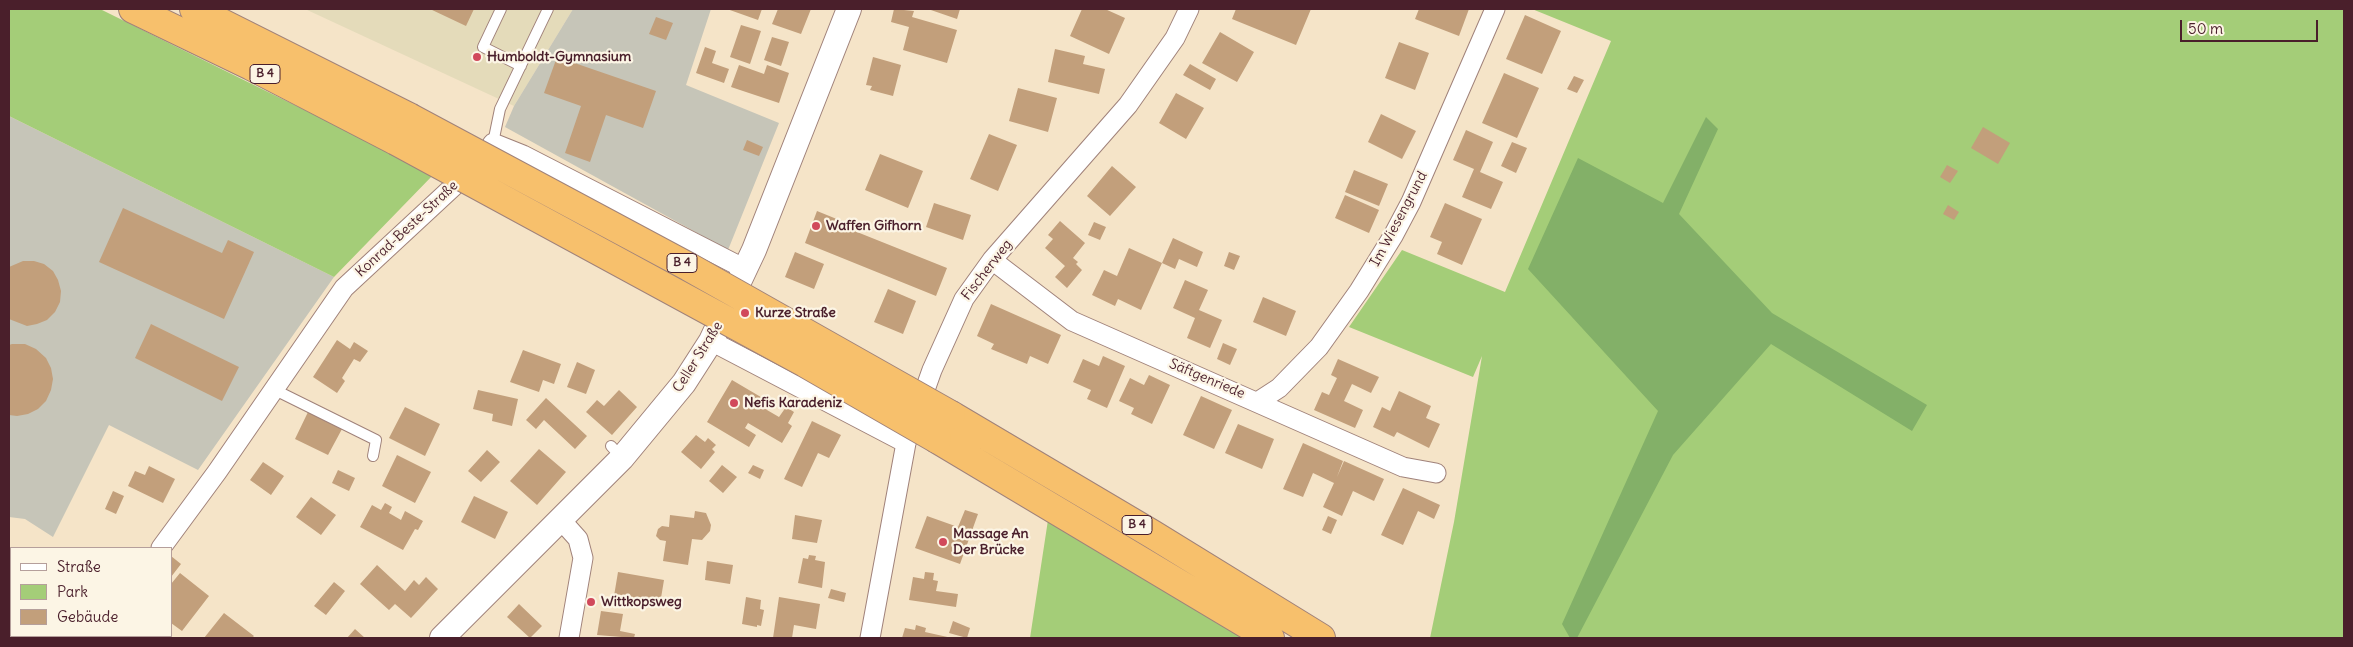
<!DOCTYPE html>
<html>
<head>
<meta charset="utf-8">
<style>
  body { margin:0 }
  #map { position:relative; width:2353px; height:647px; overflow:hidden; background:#f5e4c8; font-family:Delius,sans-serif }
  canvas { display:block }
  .frame { position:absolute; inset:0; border:10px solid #4a1f2b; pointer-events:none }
  .legend { position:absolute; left:10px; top:547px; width:162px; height:90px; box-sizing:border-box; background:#fcf5e5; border:1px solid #b59f9b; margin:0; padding:6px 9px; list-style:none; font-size:15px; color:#4a1f2b }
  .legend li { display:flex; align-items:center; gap:10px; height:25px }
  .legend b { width:25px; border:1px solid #b59f9b }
  .scale { position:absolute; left:2180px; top:20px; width:138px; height:22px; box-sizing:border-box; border:2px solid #4a1f2b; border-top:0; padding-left:6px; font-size:15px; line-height:18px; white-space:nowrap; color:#4a1f2b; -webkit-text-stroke:4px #fcf5e5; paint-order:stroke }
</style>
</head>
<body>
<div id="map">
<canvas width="2353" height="647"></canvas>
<div class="frame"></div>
<ul class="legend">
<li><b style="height:6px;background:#fff"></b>Straße</li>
<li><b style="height:14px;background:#a4cd78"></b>Park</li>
<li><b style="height:14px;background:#c29f7b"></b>Gebäude</li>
</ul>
<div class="scale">50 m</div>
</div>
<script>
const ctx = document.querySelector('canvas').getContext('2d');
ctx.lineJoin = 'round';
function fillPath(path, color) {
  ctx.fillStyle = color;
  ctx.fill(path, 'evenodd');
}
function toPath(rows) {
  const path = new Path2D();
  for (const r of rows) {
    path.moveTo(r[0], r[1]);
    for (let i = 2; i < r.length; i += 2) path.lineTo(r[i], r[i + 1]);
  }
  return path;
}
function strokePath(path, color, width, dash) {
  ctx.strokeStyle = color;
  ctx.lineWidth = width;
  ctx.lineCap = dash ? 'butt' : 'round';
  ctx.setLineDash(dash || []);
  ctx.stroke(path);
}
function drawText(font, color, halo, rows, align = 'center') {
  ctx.font = font + ' Delius,sans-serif';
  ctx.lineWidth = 4.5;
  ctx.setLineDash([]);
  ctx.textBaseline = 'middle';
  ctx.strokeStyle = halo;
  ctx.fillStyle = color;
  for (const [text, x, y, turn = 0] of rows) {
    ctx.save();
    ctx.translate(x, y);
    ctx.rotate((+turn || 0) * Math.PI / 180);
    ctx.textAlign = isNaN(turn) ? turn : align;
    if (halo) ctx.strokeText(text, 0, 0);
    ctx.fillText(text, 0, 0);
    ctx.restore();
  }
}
fillPath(toPath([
  [305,9,573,9,514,106]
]), '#e4dbba');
fillPath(toPath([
  [573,9,711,9,686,85,779,123,728,250,505,127,514,106],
  [9,116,334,277,198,470,109,425,53,537,25,519,9,517]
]), '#c6c5b8');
fillPath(toPath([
  [9,9,100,9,434,174,334,277,9,116],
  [1532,9,2344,9,2344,638,1430,638,1454,522,1482,356,1473,377,1349,327,1402,250,1505,292,1611,41],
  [1048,520,1243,638,1030,638]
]), '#a4cd78');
fillPath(toPath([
  [1706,117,1718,129,1679,214,1772,313,1927,405,1912,431,1771,344,1673,455,1577,638,1570,638,1562,624,1658,411,1528,269,1578,158,1663,203]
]), '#83b068');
fillPath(toPath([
  [430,9,474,9,466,26],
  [727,9,762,9,758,20],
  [778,9,811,9,801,34,772,24],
  [894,9,914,11,912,17,957,30,947,63,903,50,909,27,891,22],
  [928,9,960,9,957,19],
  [1082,9,1105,9,1125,18,1109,54,1070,36],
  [1236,9,1311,9,1296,45,1232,19],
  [1419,9,1469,9,1459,36,1415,19],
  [1525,15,1561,31,1542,74,1506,59],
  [656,17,673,23,666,40,649,34],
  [741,25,761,31,750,64,730,57],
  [1220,32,1254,52,1237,82,1202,63],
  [772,37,789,42,781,66,764,60],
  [1399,42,1429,53,1415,90,1385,78],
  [705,47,716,51,712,63,729,69,724,83,696,73],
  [1055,49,1085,56,1083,64,1105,69,1099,94,1048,82],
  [557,57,656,91,643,128,606,115,590,162,565,153,581,106,544,93],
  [873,57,901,65,893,96,870,90,872,86,866,85],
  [1190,64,1216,79,1210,90,1183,75],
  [739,65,764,74,767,65,789,73,779,103,731,87],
  [1504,73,1539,88,1517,138,1482,123],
  [1574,76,1584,80,1577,93,1567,89],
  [1018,88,1057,98,1048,132,1009,121],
  [1176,93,1204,108,1186,139,1159,123],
  [1381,114,1416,131,1402,159,1368,142],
  [1983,127,2010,143,1998,164,1971,148],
  [1466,130,1493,142,1480,172,1503,182,1491,209,1462,197,1474,169,1453,160],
  [989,134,1017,145,998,191,970,179],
  [747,140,763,147,759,156,743,150],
  [1512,142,1527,148,1516,173,1501,166],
  [880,154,923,171,908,208,865,190],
  [1947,165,1958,171,1950,183,1940,177],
  [1112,166,1136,187,1110,216,1087,196],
  [1354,170,1388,184,1379,206,1345,192],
  [1345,195,1379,210,1369,233,1335,218],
  [934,203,971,215,963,240,926,227],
  [1445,203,1482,219,1462,265,1437,254,1442,242,1430,237],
  [1948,205,1959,212,1954,220,1943,214],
  [123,208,222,253,228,240,254,252,224,319,99,262],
  [817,211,849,224,847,228,947,268,936,296,805,243],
  [1060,221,1085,243,1073,258,1078,262,1076,264,1082,270,1067,288,1055,277,1065,266,1045,248,1053,239,1048,235],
  [1094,222,1106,227,1100,240,1088,235],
  [1173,238,1203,252,1197,267,1179,259,1175,269,1162,263,1141,310,1118,299,1115,306,1092,295,1104,270,1117,276,1129,248,1162,263],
  [795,252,824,264,814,289,785,277],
  [1229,252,1240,256,1234,270,1224,266],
  [23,261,34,261,44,264,53,271,58,280,61,291,60,302,55,312,47,320,37,324,27,326,9,319,9,267],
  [1185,280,1208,290,1199,310,1222,320,1210,348,1187,338,1195,318,1173,308],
  [888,289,916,301,903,334,874,322],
  [1263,297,1296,311,1286,336,1253,322],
  [991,304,1061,335,1048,364,1030,356,1027,364,991,349,994,344,977,336],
  [151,324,239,367,222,401,135,358],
  [337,340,350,349,354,342,368,351,360,362,354,359,342,378,345,381,337,393,313,377],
  [1223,343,1237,349,1230,365,1217,359],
  [12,344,25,344,36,349,46,358,51,368,53,379,51,390,46,401,38,409,28,414,17,416,9,415,9,345],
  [523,350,561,364,554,384,543,380,539,392,510,382],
  [1103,356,1125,366,1107,408,1087,399,1091,390,1073,382,1083,359,1099,366],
  [1338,359,1379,377,1371,393,1352,384,1344,401,1363,410,1355,428,1314,410,1322,392,1329,395,1337,378,1331,375],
  [577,362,595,370,586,394,567,387],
  [1149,375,1170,385,1152,424,1131,414,1134,408,1119,401,1130,378,1144,385],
  [732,380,771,403,767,410,779,417,786,407,794,412,788,423,792,426,782,443,748,423,745,428,756,435,749,447,707,422],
  [478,390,518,399,512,426,492,421,493,414,473,409],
  [619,390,637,407,612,435,586,412,597,400,604,406],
  [1399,391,1431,406,1426,418,1440,424,1429,448,1397,432,1394,437,1373,427,1382,407,1390,411],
  [1201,396,1232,410,1214,449,1183,435],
  [546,398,587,436,575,449,544,420,536,429,526,420],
  [405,407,440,424,425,456,389,438],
  [308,412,342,429,328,455,295,439],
  [812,421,841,435,829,458,818,453,802,487,784,479],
  [1238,424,1274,439,1262,469,1225,453],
  [696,435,705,442,708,438,716,445,712,449,715,452,701,469,681,452],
  [1303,443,1343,461,1337,477,1344,461,1384,479,1374,501,1353,491,1342,516,1323,507,1334,483,1313,473,1303,497,1283,489],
  [539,449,566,472,537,505,510,481],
  [487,450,500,462,481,482,468,471],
  [397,455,431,472,415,503,382,486],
  [263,462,284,476,271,495,250,480],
  [722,465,737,477,723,493,709,481],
  [753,465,764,470,760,479,748,473],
  [149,466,175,479,163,503,128,486,135,471,145,475],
  [338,470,355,478,349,491,332,483],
  [1403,488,1440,505,1434,519,1418,511,1403,545,1381,535],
  [113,491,124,496,116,514,105,509],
  [474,496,508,512,495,539,461,522],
  [311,497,336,515,321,535,296,517],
  [385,503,392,507,389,513,401,520,405,511,423,521,418,530,415,529,403,550,360,527,372,505,381,510],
  [965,510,978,514,960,564,915,548,927,516,958,527],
  [695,511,706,513,711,525,710,531,702,540,692,539,688,565,663,561,666,541,660,540,656,536,658,529,662,526,669,527,670,515,694,518],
  [795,515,822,520,817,543,792,539],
  [1328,516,1337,520,1331,534,1322,530],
  [809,555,816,556,815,560,825,562,822,588,798,583,803,558,808,559],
  [171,556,181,564,171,577],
  [707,561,733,565,730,584,705,580],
  [377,565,405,591,414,580,419,585,426,577,438,589,411,618,395,604,389,610,360,584],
  [618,572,664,580,660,604,614,596],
  [925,572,934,573,933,580,938,581,936,591,958,594,956,607,909,600,913,577,924,579],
  [180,573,209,596,182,631,171,623,171,584],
  [334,582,345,591,326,615,314,606],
  [831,589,846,593,844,602,828,598],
  [746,597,761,600,760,609,764,610,761,626,757,625,757,627,742,624],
  [779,597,820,604,816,629,794,625,792,638,773,638],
  [519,604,542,626,530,638,507,617],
  [601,611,623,614,620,631,635,634,634,638,597,635],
  [11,613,11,636,34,636,31,638,9,638,9,615],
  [224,613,254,636,252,638,204,638],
  [953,621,970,628,967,638,949,633],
  [916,625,926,628,925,632,952,638,902,638,905,628,915,630],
  [355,629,365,638,347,638]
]), '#c29f7b');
const service = toPath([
  [501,9,483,47,521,66],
  [493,143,500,109,548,9],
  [273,389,376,440,373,456],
  [611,446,622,458]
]);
const minor = toPath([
  [992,260,1072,321,1403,467,1436,473],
  [711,341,906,443],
  [1259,401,1279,388,1319,347,1359,291,1393,236,1411,202,1495,9],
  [561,520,578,539,583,558,569,638],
  [161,548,217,472,344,288,482,160,493,143,523,155,745,269],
  [75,638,78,636],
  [870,638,906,443,932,370,964,299,992,260,1128,105,1175,38,1189,9]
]);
const tertiary = toPath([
  [442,638,622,458,684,383,711,341,754,250,849,9]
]);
const trunk = toPath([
  [133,9,251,66,396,141],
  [194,9,409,117],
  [951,415,1152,534,1321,638],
  [937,439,1270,638]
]);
strokePath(service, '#a0827a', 12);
strokePath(minor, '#a0827a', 21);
strokePath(tertiary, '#a0827a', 26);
strokePath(trunk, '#a0827a', 30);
strokePath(service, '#fff', 10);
strokePath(minor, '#fff', 19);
strokePath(tertiary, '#fff', 24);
strokePath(trunk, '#f7c06c', 28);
const trunkBridge = toPath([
  [409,117,689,267,951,415],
  [396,141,805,363,937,439]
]);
strokePath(trunkBridge, '#a0827a', 30, []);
strokePath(trunkBridge, '#f7c06c', 28);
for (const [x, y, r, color] of [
  [477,57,5,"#d1495b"],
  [816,226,5,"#d1495b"],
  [745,313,5,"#d1495b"],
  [734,403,5,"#d1495b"],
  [943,542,5,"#d1495b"],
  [591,602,5,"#d1495b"]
]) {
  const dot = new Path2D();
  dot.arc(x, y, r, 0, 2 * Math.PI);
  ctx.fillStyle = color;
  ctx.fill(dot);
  strokePath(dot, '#fcf5e5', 2);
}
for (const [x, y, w] of [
  [265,74,30],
  [682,263,30],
  [1137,525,30]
]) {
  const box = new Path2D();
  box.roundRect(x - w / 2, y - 9.5, w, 19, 4);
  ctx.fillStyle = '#fcf5e5';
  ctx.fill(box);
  strokePath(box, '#4a1f2b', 1);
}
drawText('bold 12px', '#4a1f2b', null, [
  ["B 4",265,74],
  ["B 4",682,263],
  ["B 4",1137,525]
]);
drawText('bold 14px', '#4a1f2b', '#fcf5e5', [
  ["Humboldt-Gymnasium",487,57],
  ["Waffen Gifhorn",826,226],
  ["Kurze Straße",755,313],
  ["Nefis Karadeniz",744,403],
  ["Massage An",953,534],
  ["Der Brücke",953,550],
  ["Wittkopsweg",601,602]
], 'left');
drawText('14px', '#4a1f2b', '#fcf5e5', [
  ["Im Wiesengrund",1399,219,-62],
  ["Konrad-Beste-Straße",407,229,-43],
  ["Fischerweg",987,270,-52],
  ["Celler Straße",698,357,-58],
  ["Säftgenriede",1207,379,23]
]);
</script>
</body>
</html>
